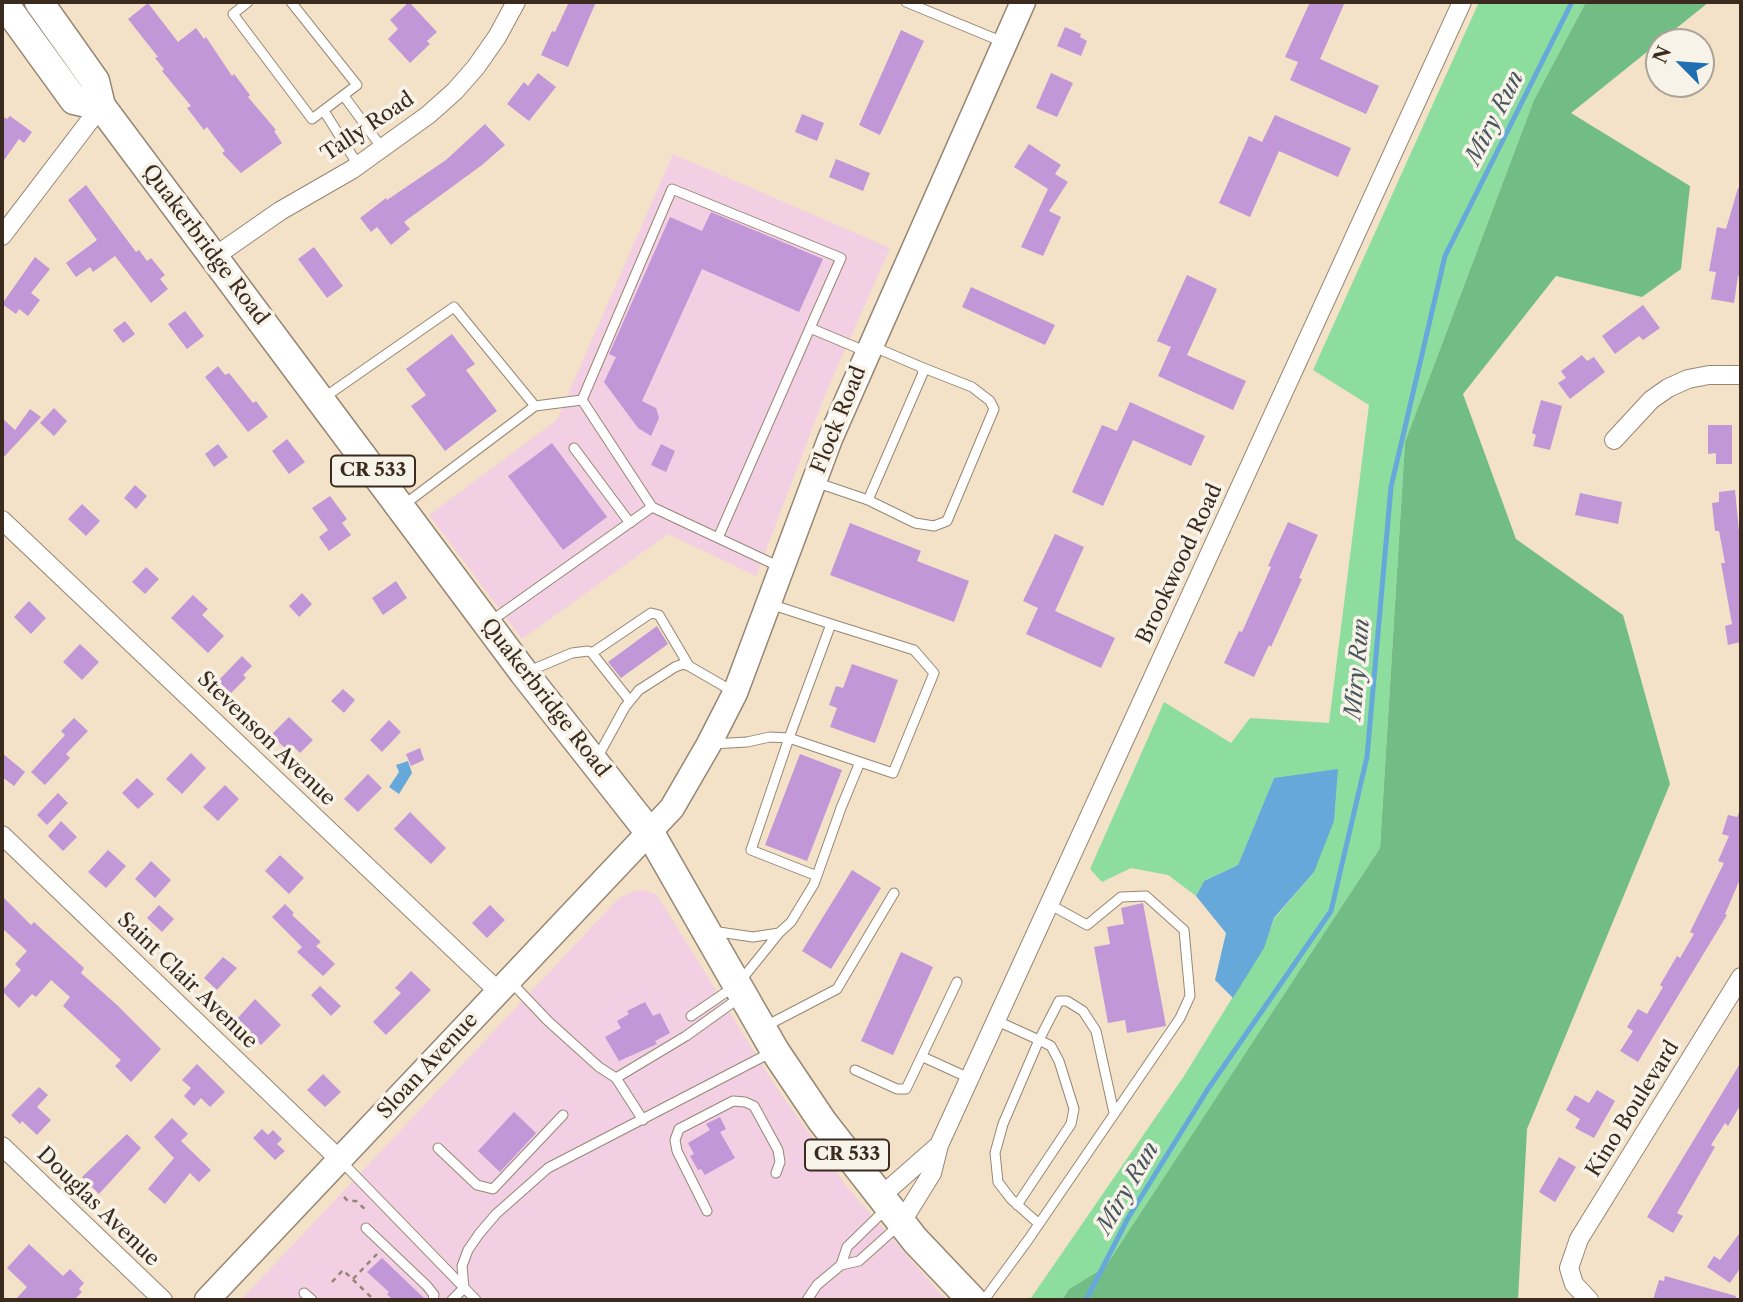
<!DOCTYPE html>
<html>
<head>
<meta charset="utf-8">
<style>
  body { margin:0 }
  #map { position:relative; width:1743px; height:1302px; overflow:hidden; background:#f3e2c8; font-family:"Libre Caslon Text",serif }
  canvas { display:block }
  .frame { position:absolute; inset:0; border:4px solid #3b2a1e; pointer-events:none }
  .north { position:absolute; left:1645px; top:28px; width:70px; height:70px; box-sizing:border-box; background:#f7f3e8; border:2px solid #aca397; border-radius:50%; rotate:295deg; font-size:19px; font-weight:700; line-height:28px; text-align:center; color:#3b2a1e }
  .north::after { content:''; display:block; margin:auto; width:24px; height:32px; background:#1f6fb2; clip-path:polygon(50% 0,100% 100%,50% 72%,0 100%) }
</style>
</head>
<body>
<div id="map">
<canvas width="1743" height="1302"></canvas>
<div class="frame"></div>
<div class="north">N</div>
</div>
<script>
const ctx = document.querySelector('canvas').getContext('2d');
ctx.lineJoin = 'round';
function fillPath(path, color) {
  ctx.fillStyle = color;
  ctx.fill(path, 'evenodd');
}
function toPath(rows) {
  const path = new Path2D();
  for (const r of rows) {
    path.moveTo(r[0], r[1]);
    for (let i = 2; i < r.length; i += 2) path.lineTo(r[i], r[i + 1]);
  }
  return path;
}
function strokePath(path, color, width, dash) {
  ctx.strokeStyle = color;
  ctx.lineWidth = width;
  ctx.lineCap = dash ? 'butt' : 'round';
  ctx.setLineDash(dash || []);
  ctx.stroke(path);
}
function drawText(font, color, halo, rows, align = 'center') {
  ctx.font = font + ' "Libre Caslon Text",serif';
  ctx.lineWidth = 7;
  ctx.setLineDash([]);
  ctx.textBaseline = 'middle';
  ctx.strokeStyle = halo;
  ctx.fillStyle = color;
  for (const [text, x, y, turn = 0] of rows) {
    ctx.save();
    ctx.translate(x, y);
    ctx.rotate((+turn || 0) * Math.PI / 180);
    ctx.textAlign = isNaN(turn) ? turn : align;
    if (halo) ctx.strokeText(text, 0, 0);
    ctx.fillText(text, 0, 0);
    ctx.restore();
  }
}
fillPath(toPath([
  [673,154,890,248,825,395,756,576,668,534,522,639,429,515,557,420],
  [644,890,657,895,774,1084,848,1188,946,1300,241,1300,619,898,634,891]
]), '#f2cfe2');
fillPath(toPath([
  [1479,2,1586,2,1534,100,1405,442,1380,848,1105,1267,1069,1289,1062,1300,1033,1300,1031,1298,1184,1076,1263,948,1274,919,1314,872,1274,778,1238,865,1204,881,1196,896,1168,875,1131,868,1102,882,1090,869,1164,702,1231,743,1250,718,1329,723,1369,405,1313,370]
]), '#8dde9e');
fillPath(toPath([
  [1586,2,1709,2,1571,113,1690,186,1681,269,1642,297,1556,276,1463,394,1516,539,1623,615,1670,784,1527,1129,1518,1300,1062,1300,1069,1289,1105,1267,1380,848,1405,442,1534,100]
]), '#72bd85');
fillPath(toPath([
  [408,761,412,773,399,794,389,787,399,772,396,765],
  [1338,769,1334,821,1314,872,1274,918,1264,948,1233,998,1215,980,1226,933,1196,896,1204,881,1238,865,1274,778]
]), '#66a8da');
strokePath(toPath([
  [1086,1300,1128,1218,1208,1089,1331,911,1367,757,1391,487,1445,256,1572,2]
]), '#66a8da', 5);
fillPath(toPath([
  [409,2,437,32,427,41,430,44,410,63,388,39,398,29,390,20],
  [569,2,596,2,568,67,541,55,552,31,555,32],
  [1310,2,1345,2,1320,59,1379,86,1366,114,1290,80,1298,62,1285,57],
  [148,3,178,42,196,28,204,39,206,37,232,76,234,74,250,95,248,97,276,130,274,131,282,143,241,173,222,153,225,151,207,127,204,130,187,108,191,106,162,71,164,69,155,58,158,57,128,19],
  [1065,27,1081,34,1080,37,1087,41,1081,56,1057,46],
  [901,30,924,41,880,135,859,125],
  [538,73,556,87,529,121,507,104,524,82,528,86],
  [1051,73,1073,83,1057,117,1036,108],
  [802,114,824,123,817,141,795,132],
  [1275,115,1351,148,1338,177,1279,151,1250,217,1219,203,1249,136,1262,142],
  [2,116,7,119,10,116,32,132,24,143,19,139,2,163],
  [485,124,505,145,482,165,404,222,410,229,391,245,377,227,371,232,360,218,386,198,387,200,446,160],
  [1029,144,1061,165,1055,174,1068,182,1049,211,1061,217,1043,256,1021,247,1048,189,1014,167],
  [836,159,870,173,863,191,829,177],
  [86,185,136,252,139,250,147,261,151,258,165,275,160,279,168,289,151,303,115,256,93,272,90,267,76,277,66,263,97,240,68,200],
  [1738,188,1741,188,1741,276,1738,276,1734,303,1711,299,1716,272,1709,271,1717,227,1726,229],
  [711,212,823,259,799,312,702,269,642,401,656,408,659,418,651,436,638,428,604,382,616,357,609,354,670,217,702,231],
  [314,247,343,286,327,298,298,259],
  [35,257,50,269,31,293,40,300,28,316,19,309,16,314,2,304],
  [1187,275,1217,289,1187,355,1246,381,1233,410,1158,376,1171,347,1157,341],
  [971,287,1055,325,1045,345,962,307],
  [1643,305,1660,328,1643,340,1639,336,1615,354,1602,336],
  [185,311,204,336,187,349,168,324],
  [125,321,135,334,123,343,113,330],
  [452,334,475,364,466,370,497,411,445,451,411,406,426,395,406,369],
  [1582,355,1587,361,1594,357,1605,372,1570,399,1558,383,1566,378,1561,371],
  [218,366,225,375,229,373,253,403,256,401,268,417,248,432,205,377],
  [1541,400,1562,406,1550,450,1533,446,1536,435,1532,433],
  [1130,402,1205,436,1191,466,1133,440,1103,506,1072,492,1102,425,1117,431],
  [54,408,67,421,54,436,40,423],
  [30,409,41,417,2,459,2,418,15,430],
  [1708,425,1732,425,1732,464,1716,464,1716,453,1708,454],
  [287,439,305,462,289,474,272,451],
  [552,443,607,517,563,550,508,476],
  [218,444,228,457,214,467,205,454],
  [661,444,675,451,666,472,651,465],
  [135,485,147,496,136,509,124,498],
  [1735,490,1741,552,1741,642,1728,645,1725,626,1732,624,1721,563,1725,563,1719,531,1715,531,1712,503,1719,502,1719,492],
  [1580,493,1622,502,1618,524,1575,515],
  [330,496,347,519,342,523,351,535,329,551,319,537,328,530,312,508],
  [82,504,100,521,86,536,68,519],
  [1288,522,1318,535,1299,578,1302,579,1271,647,1269,645,1254,677,1224,663,1239,631,1242,632,1271,567,1268,566],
  [850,523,921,551,917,561,969,581,954,622,830,575],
  [1055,534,1084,547,1055,611,1115,638,1101,668,1026,634,1038,608,1023,601],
  [146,567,159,579,145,594,132,582],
  [396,581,407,598,383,615,372,598],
  [302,593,312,604,299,617,289,606],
  [193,595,208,609,202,615,224,636,208,653,171,618],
  [29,601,46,618,31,634,14,617],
  [657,626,668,644,621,678,608,662],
  [80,644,99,662,82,680,63,662],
  [242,656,252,666,243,675,246,678,231,693,218,681],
  [852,664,898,680,875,743,830,727,837,708,829,705,836,686,843,688],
  [343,689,355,700,344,713,331,701],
  [289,717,313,740,300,753,292,745,287,750,271,735],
  [74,718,88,731,66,754,70,758,45,785,31,772,65,735,61,731],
  [389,720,401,732,382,752,370,740],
  [420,748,424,760,411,766,406,754],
  [2,753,25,772,14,786,2,777],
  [191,753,206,768,182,794,166,779],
  [800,754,842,770,807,861,765,845],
  [368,774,382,788,358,812,344,799],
  [137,778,154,794,138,809,122,793],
  [225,785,239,799,218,821,203,807],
  [58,793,68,803,47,825,37,815],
  [1741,808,1741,877,1725,914,1727,915,1638,1062,1620,1051,1633,1031,1627,1027,1638,1009,1647,1014,1663,987,1660,985,1677,956,1680,958,1694,934,1690,932,1724,863,1718,861,1729,836,1722,834,1728,815,1737,817],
  [410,812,446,848,431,864,394,829],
  [61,821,77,837,63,851,48,836],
  [108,850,126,866,106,888,88,872],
  [280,855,304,878,289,894,265,871],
  [151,861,171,880,155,898,135,879],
  [852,870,881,888,831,969,802,951],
  [2,896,31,925,34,922,84,968,81,973,117,1005,161,1049,131,1082,115,1066,121,1060,63,1006,70,997,51,980,36,997,32,994,19,1008,2,991,21,970,15,964,27,951,2,928],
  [1143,903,1166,1026,1127,1033,1125,1020,1108,1023,1094,947,1110,944,1107,927,1124,924,1121,908],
  [285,904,294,913,292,915,321,942,316,946,335,964,323,976,297,952,302,947,272,917],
  [159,905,174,919,162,932,147,918],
  [490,905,505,920,487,938,472,923],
  [901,952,933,967,893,1055,861,1041],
  [223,957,237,968,217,990,204,978],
  [411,971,431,990,386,1035,373,1022,401,993,395,988],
  [320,986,341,1006,331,1016,311,995],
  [255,999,281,1025,261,1045,236,1020],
  [645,1002,653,1016,660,1013,670,1033,655,1041,657,1044,619,1061,605,1037,621,1028,617,1021,629,1014,627,1011],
  [1741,1062,1741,1104,1728,1126,1725,1123,1711,1145,1715,1147,1677,1213,1683,1216,1673,1233,1647,1217],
  [197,1064,225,1092,210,1107,201,1098,194,1106,184,1096,191,1088,182,1080],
  [323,1074,341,1092,325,1107,307,1090],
  [39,1087,48,1095,37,1107,51,1120,37,1135,22,1121,20,1124,11,1115],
  [1597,1090,1615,1101,1594,1138,1575,1128,1580,1119,1566,1110,1575,1095,1589,1103],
  [514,1112,536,1133,500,1172,478,1151],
  [720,1117,726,1129,720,1132,735,1158,705,1175,701,1169,698,1170,690,1156,694,1154,688,1143,710,1130,706,1124],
  [172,1118,188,1134,181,1141,211,1170,199,1182,190,1173,165,1204,148,1189,174,1158,154,1137],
  [262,1129,268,1135,273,1130,282,1139,277,1144,285,1151,275,1160,253,1138],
  [127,1134,141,1148,99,1194,82,1177],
  [1559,1157,1576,1167,1555,1202,1539,1192],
  [1741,1231,1741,1267,1730,1283,1707,1267,1714,1256,1720,1260],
  [29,1244,63,1276,70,1269,84,1283,79,1289,82,1292,74,1300,15,1300,27,1287,7,1268],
  [382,1258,426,1300,393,1300,387,1294,389,1292,367,1272],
  [1665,1276,1736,1296,1735,1300,1653,1300,1659,1280,1664,1281]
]), '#c197d8');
const lane = toPath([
  [248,2,233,14,312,119,357,85,291,2],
  [906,2,1003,42],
  [344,96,382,148],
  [324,111,358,165],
  [322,399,454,307,535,406],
  [582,400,672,189,841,258,810,328],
  [574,448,630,523],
  [815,482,868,500,923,373,921,367,874,347],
  [868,500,915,523,934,526,947,521,994,409,990,401,972,387,921,367],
  [405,504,535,406,582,400,652,507,491,621],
  [652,507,780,567],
  [718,538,810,328,867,352],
  [831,624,914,650,934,673,893,773,860,762],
  [592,653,651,613,659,615,689,666],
  [529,671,572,653,588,651,592,653,630,701],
  [712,744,747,742,770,737,789,738,751,850,817,876],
  [597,758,625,707,639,690,675,667,683,664,689,666,734,692],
  [712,931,753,937,779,933],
  [510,981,548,1021,599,1067,616,1078,686,1036,739,998],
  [691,1016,738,984,779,933,791,922,814,884,841,808,860,762,789,738,831,624,770,604],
  [995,1020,1039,1040,1003,1124,995,1153,998,1182,1011,1199,1039,1224],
  [764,1027,837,989,894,893],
  [923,1057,969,1078],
  [855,1070,897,1089,906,1089,957,982],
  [616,1078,643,1120],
  [438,1148,477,1185,493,1189,563,1115],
  [341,1161,476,1300],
  [1017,1205,1071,1124,1074,1109,1059,1061,1051,1046,1039,1040,1059,1001,1067,1001,1083,1011,1096,1031,1114,1113],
  [707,1211,677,1151,675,1140,679,1129,733,1101,745,1102,754,1106,778,1150,780,1162,776,1173],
  [366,1228,427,1286,434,1295,433,1300],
  [841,1265,847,1247,887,1208],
  [304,1293,312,1300],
  [452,1300,464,1288,462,1266,468,1250,479,1234,496,1214,548,1168,770,1053],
  [807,1300,817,1285,841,1265,859,1261,898,1226],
  [984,1300,1028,1240,1180,1018,1190,996,1184,930,1146,896,1121,897,1087,925,1049,904]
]);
const street = toPath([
  [2,236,101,106],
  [214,257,280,211,353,169,428,115,455,91,476,67,497,37,516,2],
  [1614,440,1651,400,1668,388,1688,379,1709,375,1741,375],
  [2,520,498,991],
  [2,835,340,1160],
  [2,1146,163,1300],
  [880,1197,939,1145],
  [901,1223,932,1173,939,1145,1462,2],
  [1589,1300,1574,1284,1569,1268,1579,1239,1741,977]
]);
const secondary = toPath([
  [207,1300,672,808,709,744,735,693,830,439,1023,2]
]);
const primary = toPath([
  [3,2,74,100,101,106],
  [39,2,95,81,101,106,524,673,650,833,775,1051,822,1121,915,1240,972,1300]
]);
strokePath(lane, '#978673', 11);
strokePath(street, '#978673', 20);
strokePath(secondary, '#978673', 27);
strokePath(primary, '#978673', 31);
strokePath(toPath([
  [344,1197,348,1201,356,1201,368,1212],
  [353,1279,377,1254],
  [332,1282,343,1270,374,1300]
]), '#978673', 2.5, [5, 5]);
strokePath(lane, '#fff', 9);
strokePath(street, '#fff', 18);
strokePath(secondary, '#fff', 24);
strokePath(primary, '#fff', 28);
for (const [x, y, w] of [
  [373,471,84],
  [847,1155,84]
]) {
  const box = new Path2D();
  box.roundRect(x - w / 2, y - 15.5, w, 31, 5);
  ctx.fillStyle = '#f7f3e8';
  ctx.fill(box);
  strokePath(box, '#3b2a1e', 2);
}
drawText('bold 19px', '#3b2a1e', null, [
  ["CR 533",373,471],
  ["CR 533",847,1155]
]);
drawText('21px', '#3b2a1e', '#f7f3e8', [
  ["Tally Road",368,127,-34],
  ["Quakerbridge Road",205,245,53],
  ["Flock Road",839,420,-68],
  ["Brookwood Road",1180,564,-65],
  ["Quakerbridge Road",545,698,52],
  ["Stevenson Avenue",266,739,44],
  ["Saint Clair Avenue",187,981,44],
  ["Sloan Avenue",428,1066,-47],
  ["Kino Boulevard",1633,1109,-58],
  ["Douglas Avenue",98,1207,44]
]);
drawText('italic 23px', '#4a5660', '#f7f3e8', [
  ["Miry Run",1495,118,-63],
  ["Miry Run",1358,669,-85],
  ["Miry Run",1128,1188,-60]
]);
</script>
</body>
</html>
